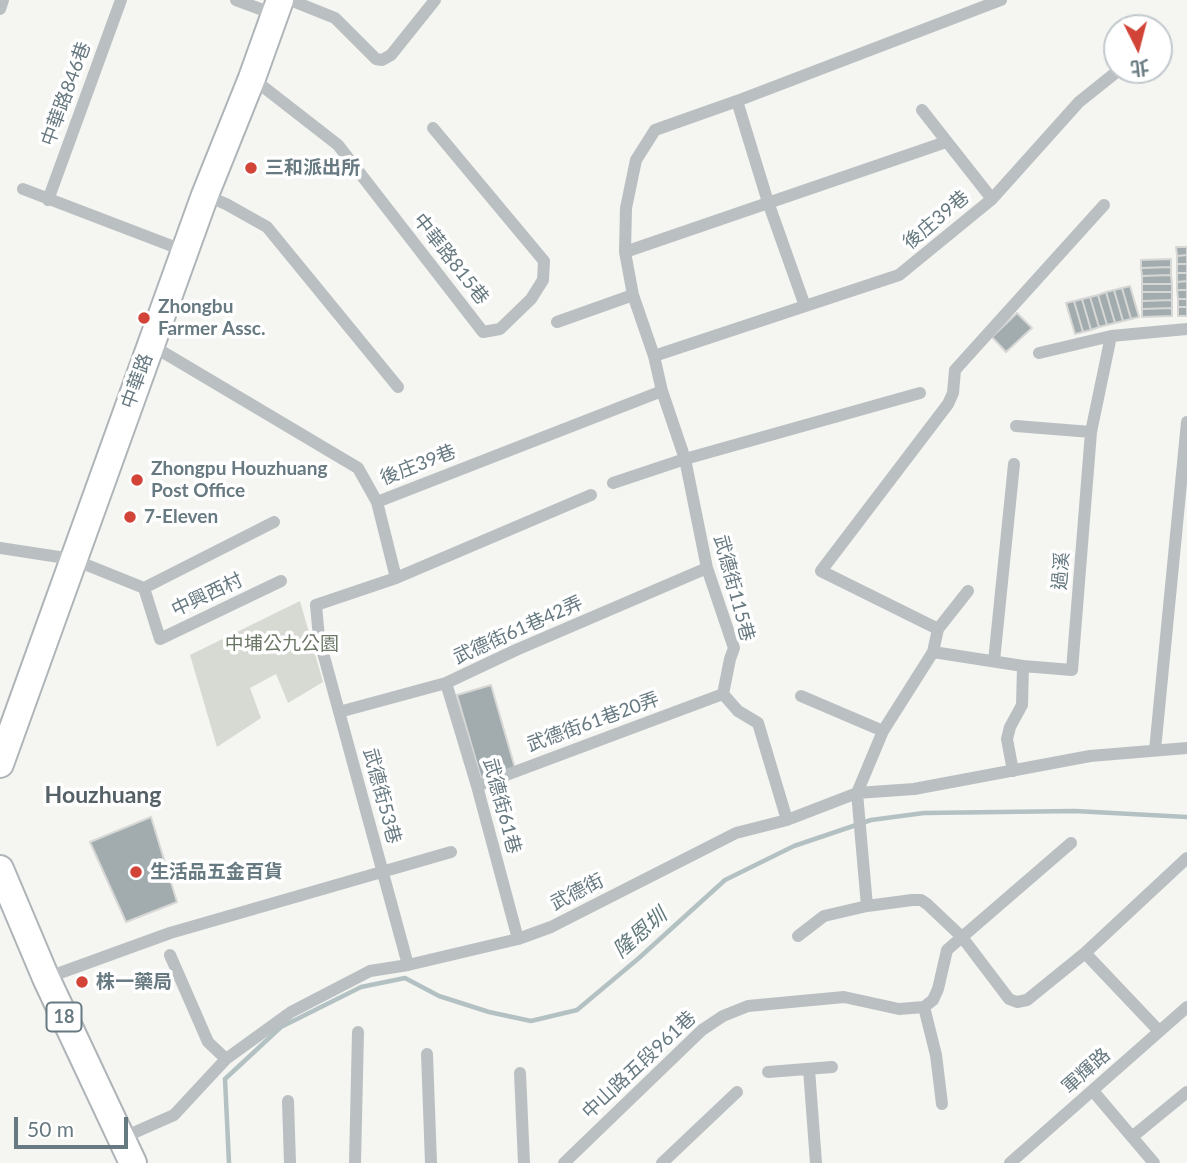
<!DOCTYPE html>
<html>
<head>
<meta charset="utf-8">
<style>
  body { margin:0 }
  #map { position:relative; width:1187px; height:1163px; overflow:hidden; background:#f5f5f2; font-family:Lato,"Noto Sans TC",sans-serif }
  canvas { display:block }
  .north { position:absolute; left:1103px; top:14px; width:70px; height:70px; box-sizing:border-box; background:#fff; border:2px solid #c2c9cd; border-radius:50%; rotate:174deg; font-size:19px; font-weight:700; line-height:28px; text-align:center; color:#677981 }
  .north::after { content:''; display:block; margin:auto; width:24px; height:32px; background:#d14437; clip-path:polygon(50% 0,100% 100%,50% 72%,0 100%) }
  .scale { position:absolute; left:14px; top:1117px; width:114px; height:32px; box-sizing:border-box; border:4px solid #677981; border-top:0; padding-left:9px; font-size:21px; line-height:24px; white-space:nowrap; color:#677981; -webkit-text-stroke:5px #fff; paint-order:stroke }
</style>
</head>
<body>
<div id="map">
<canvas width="1187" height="1163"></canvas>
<div class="north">北</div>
<div class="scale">50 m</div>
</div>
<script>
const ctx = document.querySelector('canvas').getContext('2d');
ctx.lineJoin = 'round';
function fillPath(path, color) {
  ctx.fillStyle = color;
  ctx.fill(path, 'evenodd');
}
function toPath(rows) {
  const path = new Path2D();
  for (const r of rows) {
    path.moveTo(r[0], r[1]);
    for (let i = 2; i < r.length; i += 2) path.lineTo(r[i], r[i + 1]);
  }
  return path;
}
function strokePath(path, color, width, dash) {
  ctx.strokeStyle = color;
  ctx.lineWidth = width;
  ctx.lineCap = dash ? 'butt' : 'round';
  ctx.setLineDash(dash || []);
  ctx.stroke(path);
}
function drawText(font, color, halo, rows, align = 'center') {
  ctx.font = font + ' Lato,"Noto Sans TC",sans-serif';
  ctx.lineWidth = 7;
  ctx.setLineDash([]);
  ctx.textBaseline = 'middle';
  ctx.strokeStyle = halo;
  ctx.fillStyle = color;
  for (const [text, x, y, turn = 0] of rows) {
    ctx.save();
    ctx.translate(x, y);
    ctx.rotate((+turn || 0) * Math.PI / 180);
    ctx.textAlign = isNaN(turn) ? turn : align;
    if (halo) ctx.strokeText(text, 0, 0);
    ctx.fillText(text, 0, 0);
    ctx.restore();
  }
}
fillPath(toPath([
  [300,601,323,682,288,703,276,674,250,688,261,718,217,747,190,655]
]), '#d6dad2');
strokePath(toPath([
  [229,1163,225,1079,281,1027,361,987,405,978,439,996,489,1012,531,1021,577,1010,639,958,725,880,794,846,871,820,924,813,1075,811,1187,817]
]), '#b3c1c3', 4.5);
const building = toPath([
  [1176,247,1187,247,1187,255,1177,256,1176,247],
  [1187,255,1187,264,1177,264,1177,256,1187,255],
  [1171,259,1171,267,1141,268,1141,260,1171,259],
  [1177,264,1187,264,1187,273,1177,273,1177,264],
  [1171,267,1171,275,1142,276,1141,268,1171,267],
  [1177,273,1187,273,1187,281,1177,282,1177,273],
  [1171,275,1172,284,1142,284,1142,276,1171,275],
  [1187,281,1187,290,1177,290,1177,282,1187,281],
  [1142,284,1172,284,1172,292,1142,292,1142,284],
  [1130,286,1139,317,1131,319,1122,288,1130,286],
  [1122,288,1131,319,1123,321,1114,290,1122,288],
  [1114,290,1123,321,1115,323,1106,292,1114,290],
  [1177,290,1187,290,1187,299,1178,299,1177,290],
  [1106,292,1115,323,1107,325,1098,295,1106,292],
  [1142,292,1172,292,1172,300,1142,301,1142,292],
  [1098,295,1107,325,1099,327,1090,297,1098,295],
  [1090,297,1099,327,1091,330,1082,299,1090,297],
  [1082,299,1091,330,1083,332,1074,301,1082,299],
  [1178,299,1187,299,1187,307,1178,307,1178,299],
  [1172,300,1172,308,1142,309,1142,301,1172,300],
  [1074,301,1083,332,1075,334,1066,303,1074,301],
  [1178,307,1187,307,1187,316,1178,316,1178,307],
  [1172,308,1172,316,1142,317,1142,309,1172,308],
  [1017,313,1032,328,1006,352,992,337,1017,313],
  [491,685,515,768,481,778,457,695,491,685],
  [151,817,177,902,126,922,90,842,151,817]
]);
fillPath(building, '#a2acaf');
strokePath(building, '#d7d7d5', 2);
const major = toPath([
  [0,764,205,195,252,78,280,0],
  [0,869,46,978,133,1163]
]);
strokePath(major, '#aeb4b7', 30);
strokePath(toPath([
  [236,0,274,14],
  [290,0,335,18,376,59,382,60,391,55,435,0],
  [0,9,3,0],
  [252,78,338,145,483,332,500,329,531,299,543,280,544,261,433,128],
  [737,101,768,202,805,306],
  [922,110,992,199],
  [23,189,185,251],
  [205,195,226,204,267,227,398,387],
  [48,200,121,0],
  [625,252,946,142],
  [633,295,625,252,626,208,636,160,655,130,737,101,1001,0],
  [151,345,358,468,377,502,662,391,654,356,633,295,557,322],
  [1039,353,1111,336,1187,329],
  [654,356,899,275,992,199,1079,102,1119,70],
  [662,391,685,459,707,568,734,648,730,659,723,694,738,711,758,723,787,820],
  [1016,426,1091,432],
  [613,483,685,459,920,393],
  [377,502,396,578,316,605,319,638,408,965],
  [0,548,72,559,144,588,160,639,281,581],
  [396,578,591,495],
  [144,588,274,522],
  [938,629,821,571,948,404,953,393,955,370,1104,205],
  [933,652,1023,666,1072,670,1091,432,1111,336],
  [994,661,1014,464],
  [446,683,477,786,518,939],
  [801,696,883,731],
  [339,712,446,683,516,650,707,568],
  [1155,750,1187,422],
  [1013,771,1007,739,1010,727,1022,705,1023,666],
  [477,786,723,694],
  [798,936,824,916,867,906],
  [1085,953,1187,858],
  [170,955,208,1042,226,1059],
  [46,978,170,933,451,852],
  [924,1007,936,1055,942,1104],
  [1159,1031,1085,953,1027,1000,1017,1002,1009,999,962,937,927,904,921,900,912,900,867,906,857,793,914,789,1090,756,1187,748],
  [427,1054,431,1163],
  [809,1069,816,1163],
  [768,1072,832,1067],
  [520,1073,524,1163],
  [1093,1091,1154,1163],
  [288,1101,290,1163],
  [1132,1137,1187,1092],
  [122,1138,174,1115,226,1059,291,1012,370,971,408,965,518,939,551,927,736,833,787,820,857,793,883,731,933,652,938,629,968,591],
  [355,1163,358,1032],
  [564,1163,702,1030,723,1016,748,1006,844,997,899,1009,924,1007,933,1000,938,989,947,950,1071,843],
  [662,1163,737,1092],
  [1010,1163,1187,1007]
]), '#bac0c2', 12);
strokePath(major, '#fff', 26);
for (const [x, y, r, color] of [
  [251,168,7,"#d14437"],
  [144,318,7,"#d14437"],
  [137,480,7,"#d14437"],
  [130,517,7,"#d14437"],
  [136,872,7,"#d14437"],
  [82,982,7,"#d14437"]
]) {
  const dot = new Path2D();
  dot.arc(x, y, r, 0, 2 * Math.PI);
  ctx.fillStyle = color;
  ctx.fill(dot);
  strokePath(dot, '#fff', 2.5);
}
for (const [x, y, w] of [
  [64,1017,35]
]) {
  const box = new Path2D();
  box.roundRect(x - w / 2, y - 14.5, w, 29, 5);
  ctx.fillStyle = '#fff';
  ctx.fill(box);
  strokePath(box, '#677981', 2);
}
drawText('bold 18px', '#677981', null, [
  ["18",64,1017]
]);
drawText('19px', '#677981', '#fff', [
  ["中華路846巷",66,94,-70],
  ["後庄39巷",936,220,-40],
  ["中華路815巷",451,259,52],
  ["中華路",137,381,-70],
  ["後庄39巷",418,465,-21],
  ["過溪",1061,571,-85],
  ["武德街115巷",734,588,75],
  ["中興西村",207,595,-25],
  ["武德街61巷42弄",518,630,-24],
  ["武德街61巷20弄",593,722,-20],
  ["武德街53巷",382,796,75],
  ["武德街61巷",502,806,75],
  ["武德街",577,892,-27],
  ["中山路五段961巷",639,1065,-43],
  ["軍輝路",1086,1071,-42]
]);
drawText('bold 19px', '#677981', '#fff', [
  ["三和派出所",265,168],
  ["Zhongbu",158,307],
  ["Farmer Assc.",158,329],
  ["Zhongpu Houzhuang",151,469],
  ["Post Office",151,491],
  ["7-Eleven",144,517],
  ["生活品五金百貨",150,872],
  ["株一藥局",96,982]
], 'left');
drawText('19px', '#6c7866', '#fff', [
  ["中埔公九公園",282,644]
]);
drawText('italic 21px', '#637a7d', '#fff', [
  ["隆恩圳",640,933,-41]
]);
drawText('bold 23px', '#556166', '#fff', [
  ["Houzhuang",103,796]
]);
</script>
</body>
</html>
